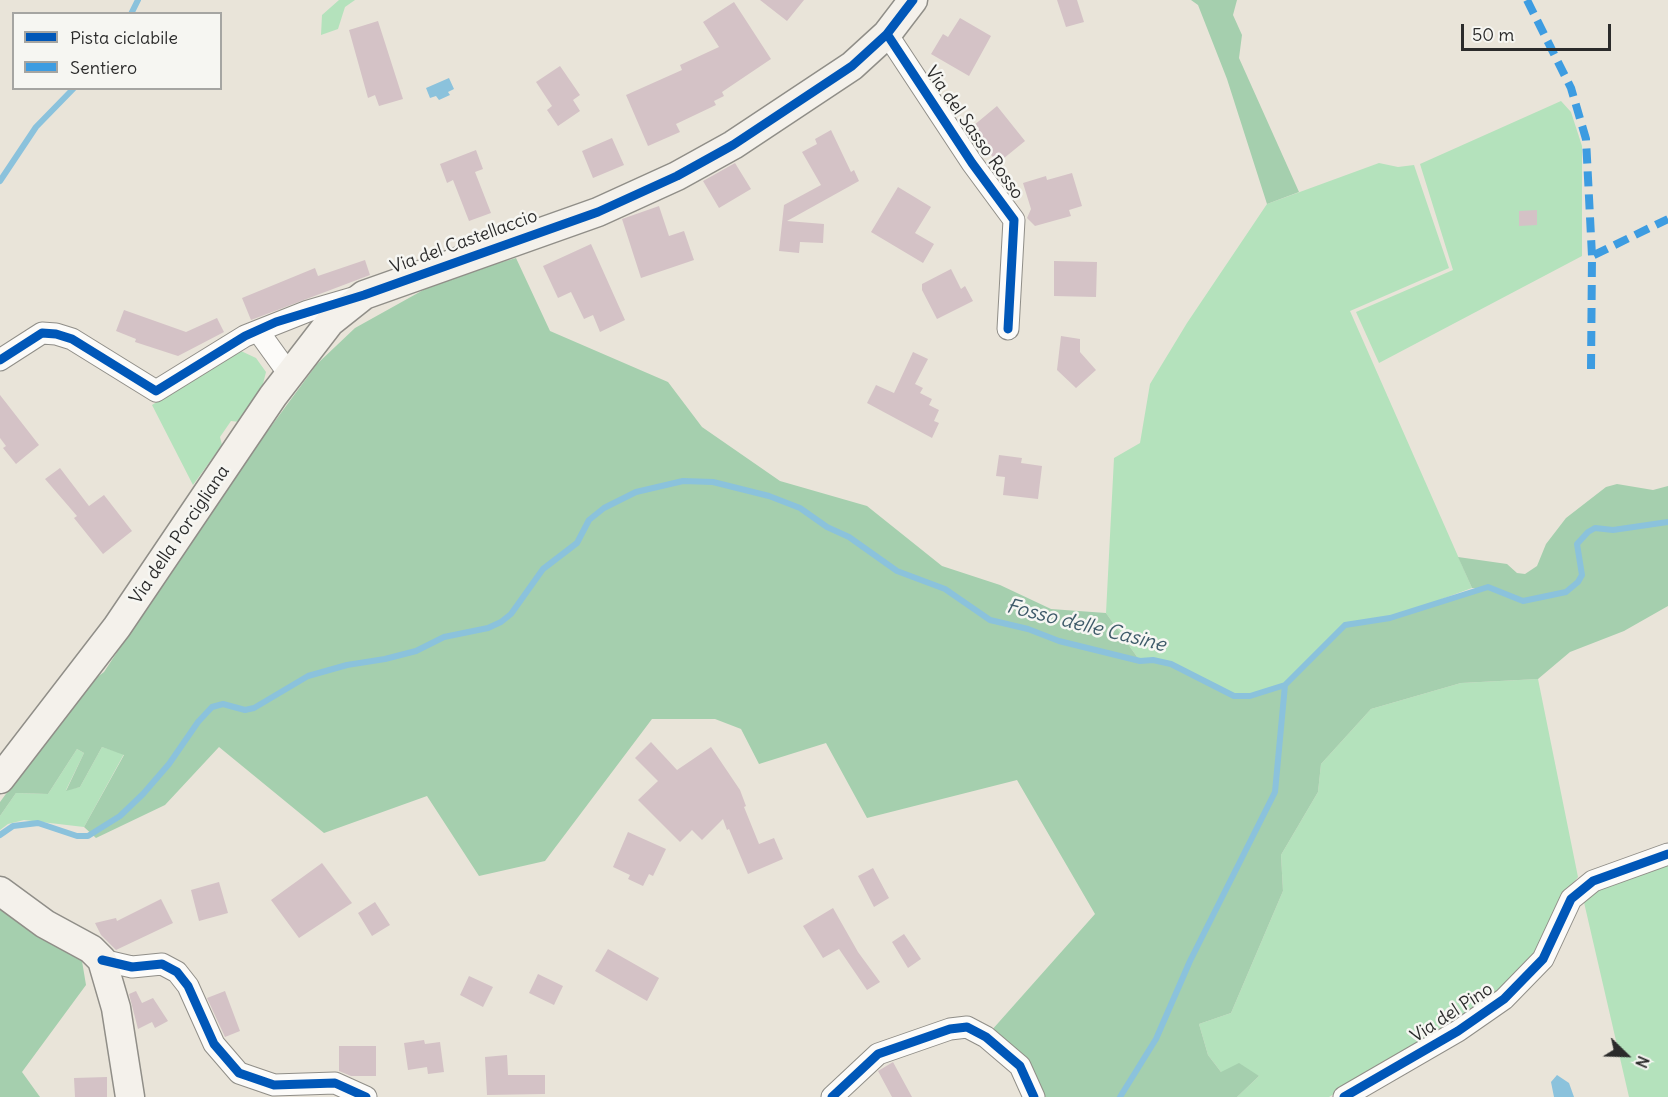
<!DOCTYPE html>
<html>
<head>
<meta charset="utf-8">
<style>
  body { margin:0 }
  #map { position:relative; width:1668px; height:1097px; overflow:hidden; background:#e9e4d9; font-family:Delius,sans-serif }
  canvas { display:block }
  .legend { position:absolute; left:12px; top:12px; width:210px; height:78px; box-sizing:border-box; background:#f6f6f2; border:2px solid #a5a5a2; margin:0; padding:8px 10px; list-style:none; font-size:18px; color:#2b2b2b }
  .legend li { display:flex; align-items:center; gap:12px; height:30px }
  .legend b { width:30px; border:2px solid #a5a5a2 }
  .north { position:absolute; left:1596px; top:1025px; width:60px; height:60px; -webkit-text-stroke:4px #f6f6f2; paint-order:stroke; rotate:113deg; font-size:16px; font-weight:700; line-height:24px; text-align:center; color:#2b2b2b }
  .north::after { content:''; display:block; margin:auto; width:21px; height:27px; background:#2b2b2b; clip-path:polygon(50% 0,100% 100%,50% 72%,0 100%) }
  .scale { position:absolute; left:1461px; top:24px; width:150px; height:27px; box-sizing:border-box; border:3px solid #2b2b2b; border-top:0; padding-left:8px; font-size:18px; line-height:21px; white-space:nowrap; color:#2b2b2b; -webkit-text-stroke:4px #f6f6f2; paint-order:stroke }
</style>
</head>
<body>
<div id="map">
<canvas width="1668" height="1097"></canvas>
<ul class="legend">
<li><b style="height:8px;background:#0057b8"></b>Pista ciclabile</li>
<li><b style="height:8px;background:#3d9ce1"></b>Sentiero</li>
</ul>
<div class="north">N</div>
<div class="scale">50 m</div>
</div>
<script>
const ctx = document.querySelector('canvas').getContext('2d');
ctx.lineJoin = 'round';
function fillPath(path, color) {
  ctx.fillStyle = color;
  ctx.fill(path, 'evenodd');
}
function toPath(rows) {
  const path = new Path2D();
  for (const r of rows) {
    path.moveTo(r[0], r[1]);
    for (let i = 2; i < r.length; i += 2) path.lineTo(r[i], r[i + 1]);
  }
  return path;
}
function strokePath(path, color, width, dash) {
  ctx.strokeStyle = color;
  ctx.lineWidth = width;
  ctx.lineCap = dash ? 'butt' : 'round';
  ctx.setLineDash(dash || []);
  ctx.stroke(path);
}
function drawText(font, color, halo, rows, align = 'center') {
  ctx.font = font + ' Delius,sans-serif';
  ctx.lineWidth = 5;
  ctx.setLineDash([]);
  ctx.textBaseline = 'middle';
  ctx.strokeStyle = halo;
  ctx.fillStyle = color;
  for (const [text, x, y, turn = 0] of rows) {
    ctx.save();
    ctx.translate(x, y);
    ctx.rotate((+turn || 0) * Math.PI / 180);
    ctx.textAlign = isNaN(turn) ? turn : align;
    if (halo) ctx.strokeText(text, 0, 0);
    ctx.fillText(text, 0, 0);
    ctx.restore();
  }
}
fillPath(toPath([
  [339,0,355,0,345,7,338,29,321,35,322,15],
  [1561,101,1571,112,1582,146,1582,256,1379,363,1356,312,1453,270,1420,164],
  [1379,163,1398,167,1414,165,1449,268,1350,311,1472,588,1390,618,1345,625,1285,685,1250,696,1234,696,1198,675,1153,660,1140,661,1106,613,1114,458,1140,443,1150,384,1187,323,1267,204],
  [241,351,256,358,266,372,262,388,240,422,231,421,220,437,222,445,193,485,152,405,226,357],
  [1538,679,1578,877,1564,894,1546,940,1503,989,1329,1097,1237,1097,1259,1076,1221,1072,1208,1055,1199,1024,1231,1013,1283,891,1281,855,1318,792,1321,764,1371,709,1461,683],
  [102,747,124,754,84,827,24,820,8,824,0,830,0,816,16,793,48,794,77,749,84,753,66,790,80,787],
  [1668,860,1668,1097,1629,1097,1583,898,1591,889]
]), '#b4e2bc');
fillPath(toPath([
  [1191,0,1237,0,1233,15,1242,35,1239,58,1299,192,1267,204,1227,79,1198,5],
  [516,258,550,331,668,382,702,427,780,481,867,506,942,566,1000,585,1051,609,1106,613,1140,661,1171,664,1234,696,1250,696,1285,685,1345,625,1390,618,1485,589,1472,588,1458,557,1507,564,1517,573,1525,574,1537,566,1546,544,1566,518,1606,487,1617,484,1653,490,1668,486,1668,606,1624,631,1570,652,1538,679,1461,683,1371,709,1321,764,1318,792,1281,855,1283,891,1231,1013,1199,1024,1208,1055,1221,1072,1239,1063,1259,1076,1237,1097,1045,1097,1021,1054,991,1031,1095,914,1017,780,867,818,826,743,759,764,741,729,715,719,652,719,545,861,479,876,427,796,324,833,219,747,165,805,96,838,84,827,124,755,102,747,80,787,66,791,84,753,77,749,48,794,16,793,0,816,0,802,85,686,104,672,216,501,317,364,355,328,443,279],
  [0,908,81,955,86,985,22,1072,40,1097,0,1097]
]), '#a5cfae');
fillPath(toPath([
  [449,78,454,89,448,92,450,95,439,100,436,96,430,98,426,88],
  [1557,1075,1569,1083,1574,1097,1554,1097,1551,1082]
]), '#8bc2dc');
strokePath(toPath([
  [131,14,138,0],
  [0,181,36,127,74,88],
  [0,835,13,826,38,823,77,836,88,836,120,816,143,794,169,764,198,722,212,707,223,704,245,710,254,708,308,676,347,665,385,659,416,651,444,637,488,628,501,622,511,614,543,569,577,543,589,520,604,508,636,492,683,481,713,482,769,496,800,508,827,527,849,537,897,571,945,589,990,620,1028,629,1059,641,1140,661,1153,660,1171,664,1234,696,1250,696,1285,685,1345,625,1390,618,1488,587,1523,601,1566,592,1578,582,1582,575,1577,544,1588,532,1595,528,1613,530,1668,522],
  [1120,1097,1156,1039,1190,961,1275,792,1285,685]
]), '#8bc2dc', 6);
fillPath(toPath([
  [760,0,804,0,787,21],
  [1057,0,1077,0,1084,22,1066,27],
  [734,2,771,59,722,92,724,96,714,101,716,105,676,124,680,132,648,146,626,95,682,70,680,65,719,47,703,22],
  [960,18,991,36,969,76,931,54,943,34,948,37],
  [378,21,403,99,379,106,375,95,368,98,349,30],
  [560,66,580,95,573,100,580,111,558,126,547,110,552,106,536,82],
  [997,106,1025,141,998,163,985,148,989,145,973,126],
  [831,130,851,172,854,170,859,181,787,221,824,224,823,243,800,242,799,253,779,251,784,205,821,185,802,152,817,144,815,139],
  [612,138,624,165,593,178,582,151],
  [476,150,483,169,475,172,491,213,469,221,453,180,447,183,440,164],
  [735,163,751,189,719,208,703,181],
  [1072,173,1082,206,1069,210,1071,216,1035,226,1027,218,1031,209,1023,183,1046,176,1047,180],
  [898,187,931,207,915,233,934,244,923,263,871,232],
  [659,206,669,236,684,231,694,260,641,278,622,219],
  [1537,210,1537,225,1519,226,1519,211],
  [591,244,625,320,600,332,593,315,584,319,571,292,558,298,543,266],
  [365,260,370,275,251,320,242,298,315,268,318,276],
  [1054,261,1097,262,1096,297,1054,296],
  [951,269,961,289,965,286,973,301,937,319,922,290,922,284],
  [124,310,186,332,217,318,224,332,178,356,135,342,136,339,116,331],
  [1061,336,1080,339,1080,352,1096,370,1076,388,1057,370],
  [913,352,928,359,915,384,923,388,920,393,932,399,929,405,939,410,934,421,939,423,932,438,867,403,876,385,894,393],
  [0,395,39,445,16,464,3,448,6,446,0,438],
  [999,455,1022,458,1021,463,1042,466,1038,499,1003,495,1005,477,996,476],
  [60,468,89,506,104,495,132,531,103,554,74,518,77,516,45,479],
  [651,742,677,770,711,747,740,790,746,806,744,807,759,844,774,838,783,859,748,874,729,829,727,830,723,819,702,840,692,830,680,842,638,800,658,781,635,758],
  [628,832,666,849,653,876,649,874,643,886,628,879,630,875,613,867],
  [322,863,352,903,299,938,271,900],
  [873,868,889,898,874,907,858,876],
  [219,882,228,913,199,921,191,890],
  [161,899,173,923,116,950,101,935,95,923,116,918,117,921],
  [375,902,390,925,372,936,358,913],
  [833,908,858,952,880,982,867,990,839,949,823,958,803,926],
  [904,934,921,959,908,968,892,942],
  [608,949,659,978,647,1001,595,971],
  [538,974,563,986,554,1005,529,993],
  [469,976,493,987,483,1007,460,995],
  [136,991,142,1003,153,998,168,1021,155,1028,152,1022,138,1029,129,994],
  [225,991,240,1031,225,1037,207,998],
  [424,1040,425,1044,440,1042,444,1072,428,1074,427,1067,408,1070,404,1043],
  [339,1046,376,1046,376,1076,351,1076,339,1071],
  [507,1055,508,1075,545,1075,545,1094,487,1095,485,1057],
  [893,1062,912,1097,892,1097,878,1071],
  [107,1077,107,1097,75,1097,74,1078]
]), '#d4c2c6');
const street = toPath([
  [887,34,972,163,1014,220,1008,329],
  [258,331,289,374],
  [0,360,42,333,56,334,72,339,156,391,245,336,308,311,356,297],
  [102,960,132,967,162,964,177,972,188,986,214,1044,239,1073,274,1085,335,1083,366,1097],
  [832,1097,878,1054,950,1029,967,1027,986,1037,1020,1066,1034,1097],
  [1344,1097,1458,1031,1504,999,1543,959,1571,899,1593,881,1668,854]
]);
const secondary = toPath([
  [0,779,117,627,273,396,330,322,364,295,598,212,677,176,733,145,852,66,887,34,913,0],
  [0,891,45,924,91,949,102,960,116,1008,130,1097]
]);
strokePath(street, '#908e88', 23);
strokePath(secondary, '#908e88', 31);
strokePath(street, '#fcfbf9', 21);
strokePath(secondary, '#f4f1eb', 28);
strokePath(toPath([
  [1527,0,1571,88,1586,139,1592,256],
  [1591,369,1592,256,1668,219]
]), '#3d9ce1', 8, [15, 8]);
strokePath(toPath([
  [887,34,972,163,1014,220,1008,329],
  [0,360,42,333,56,334,72,339,156,391,245,336,276,322,364,295,598,212,677,176,733,145,852,66,887,34,913,0],
  [102,960,132,967,162,964,177,972,188,986,214,1044,239,1073,274,1085,335,1083,366,1097],
  [832,1097,878,1054,950,1029,967,1027,986,1037,1020,1066,1034,1097],
  [1344,1097,1458,1031,1504,999,1543,959,1571,899,1593,881,1668,854]
]), '#0057b8', 9);
drawText('18px', '#2b2b2b', '#f6f6f2', [
  ["Via del Sasso Rosso",974,133,55],
  ["Via del Castellaccio",464,242,-20],
  ["Via della Porcigliana",180,535,-56],
  ["Via del Pino",1452,1013,-33]
]);
drawText('italic 20px', '#3f5b6a', '#f6f6f2', [
  ["Fosso delle Casine",1086,626,14]
]);
</script>
</body>
</html>
